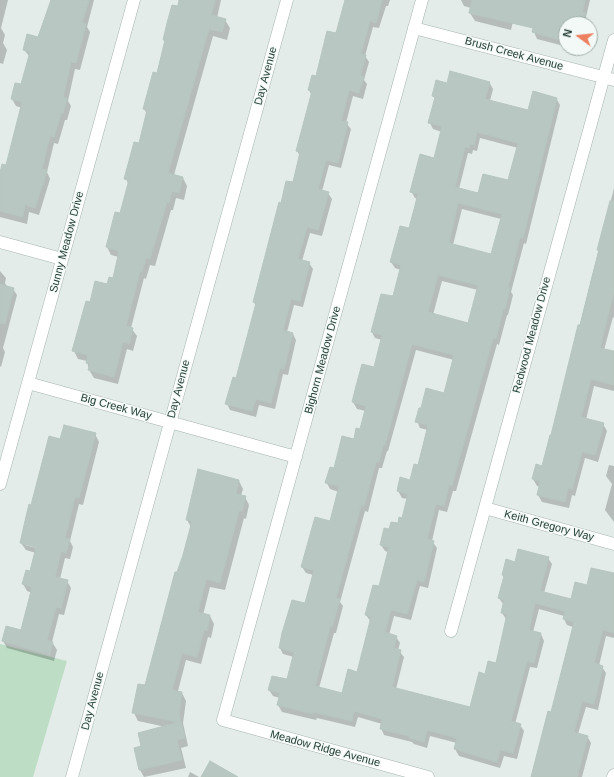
<!DOCTYPE html>
<html>
<head>
<meta charset="utf-8">
<style>
  body { margin:0 }
  #map { position:relative; width:614px; height:777px; overflow:hidden; background:#e3ece8; font-family:Arial,sans-serif }
  canvas { display:block }
  .north { position:absolute; left:558px; top:16px; width:40px; height:40px; box-sizing:border-box; background:#f3f9f6; border:1px solid #a0aea9; border-radius:50%; rotate:285deg; font-size:11px; font-weight:700; line-height:16px; text-align:center; color:#233d36 }
  .north::after { content:''; display:block; margin:auto; width:14px; height:18px; background:#ed8060; clip-path:polygon(50% 0,100% 100%,50% 72%,0 100%) }
</style>
</head>
<body>
<div id="map">
<canvas width="614" height="777"></canvas>
<div class="north">N</div>
</div>
<script>
const ctx = document.querySelector('canvas').getContext('2d');
ctx.lineJoin = 'round';
function fillPath(path, color) {
  ctx.fillStyle = color;
  ctx.fill(path, 'evenodd');
}
function toPath(rows) {
  const path = new Path2D();
  for (const r of rows) {
    path.moveTo(r[0], r[1]);
    for (let i = 2; i < r.length; i += 2) path.lineTo(r[i], r[i + 1]);
  }
  return path;
}
function strokePath(path, color, width, dash) {
  ctx.strokeStyle = color;
  ctx.lineWidth = width;
  ctx.lineCap = dash ? 'butt' : 'round';
  ctx.setLineDash(dash || []);
  ctx.stroke(path);
}
function drawText(font, color, halo, rows, align = 'center') {
  ctx.font = font + ' Arial,sans-serif';
  ctx.lineWidth = 3;
  ctx.setLineDash([]);
  ctx.textBaseline = 'middle';
  ctx.strokeStyle = halo;
  ctx.fillStyle = color;
  for (const [text, x, y, turn = 0] of rows) {
    ctx.save();
    ctx.translate(x, y);
    ctx.rotate((+turn || 0) * Math.PI / 180);
    ctx.textAlign = isNaN(turn) ? turn : align;
    if (halo) ctx.strokeText(text, 0, 0);
    ctx.fillText(text, 0, 0);
    ctx.restore();
  }
}
fillPath(toPath([
  [0,644,67,661,33,777,0,777]
]), '#bdddc5');
fillPath(toPath([
  [0,0,8,0,1,28,5,35,3,43,7,50,3,64,0,63],
  [52,0,94,0,87,27,90,32,80,70,75,69,68,101,71,106,67,120,65,120,58,144,54,143,47,172,50,179,39,215,29,212,27,224,0,217,0,178,7,166,22,108,16,106,12,99,22,86,30,57,24,50,39,39],
  [180,0,221,0,217,18,225,20,230,28,227,40,213,36,174,175,183,178,187,186,184,200,176,198,173,210,171,210,155,266,150,265,146,279,144,278,131,328,137,336,133,351,127,349,118,384,94,378,89,370,87,361,78,359,74,351,91,303,113,279,119,257,111,255,107,247,120,214,128,184,126,178,139,144,147,114,144,109,157,74,165,43,164,40],
  [346,0,390,0,388,6,386,6,379,28,373,27,365,56,369,62,364,80,367,84,363,99,353,96,346,123,351,129,341,168,329,165,322,191,328,193,332,199,322,236,310,233,302,261,309,263,313,269,303,307,294,305,287,332,293,334,296,340,288,375,283,374,275,409,259,405,256,417,230,410,227,404,236,379,256,306,254,302,282,204,293,184,300,156,297,151,312,96,309,90,337,35],
  [461,0,515,0,517,4,511,30,475,21,470,13,471,8,464,6],
  [541,0,590,0,586,17,588,21,587,24,566,24,566,42,564,46,537,39,534,32],
  [489,82,493,89,490,101,529,111,556,98,560,105,526,244,524,243,511,292,513,295,508,315,507,315,499,345,497,344,456,491,453,491,447,512,439,510,432,541,437,548,428,588,420,586,411,620,394,616,389,635,396,637,400,643,398,650,404,657,396,689,471,708,486,675,496,665,506,619,502,613,503,604,499,598,504,578,503,575,515,563,548,558,552,564,544,593,571,600,587,586,614,574,614,638,606,636,599,666,602,667,606,673,598,710,586,707,578,734,587,736,591,743,582,777,533,777,552,713,573,627,567,625,564,619,564,616,539,609,533,632,541,634,544,641,537,668,530,667,515,724,520,725,524,731,517,759,504,756,500,768,459,756,455,749,457,743,430,736,427,748,414,744,412,742,384,735,381,728,382,724,358,717,355,727,317,718,316,720,282,712,278,705,280,698,273,696,269,690,288,680,294,657,283,654,280,648,305,604,313,575,306,573,302,567,331,522,339,492,330,489,327,483,361,430,366,411,357,409,353,402,362,365,375,368,382,340,375,338,372,332,394,298,401,270,395,268,391,262,410,229,418,199,415,198,411,191,435,159,442,132,433,129,430,123,435,99,433,96,448,84],
  [480,138,518,148,509,181,479,194,459,189,468,153,472,154,473,150,477,151],
  [462,209,501,219,492,255,453,245],
  [442,281,478,290,469,324,433,315],
  [416,350,454,360,445,394,417,421,420,428,428,430,418,466,411,481,401,479,398,491,402,498,408,499,402,519,398,525,390,530,381,545,385,551,388,552,379,588,373,586,366,615,371,622,357,673,343,694,319,688,334,633,336,633,343,606,340,602,365,511,368,512,379,468,382,468,387,451,388,451],
  [614,188,614,318,613,317,604,350,614,352,614,391,594,386,586,420,603,424,607,431,598,462,585,458,575,496,572,495,569,508,542,502,538,495,540,486,537,486,533,479,543,467,552,437],
  [0,271,6,278,5,283,7,287,13,289,17,295,3,348,5,352,1,367,0,366],
  [95,434,99,442,83,505,79,504,70,541,73,547,70,559,65,558,60,579,67,581,71,588,64,615,59,614,52,642,57,650,54,661,7,648,3,641,21,631,32,593,27,591,23,584,31,573,36,553,26,550,21,543,32,506,61,440],
  [25,543,41,547,41,549,25,545],
  [609,465,614,466,614,522,605,510,612,484,606,476],
  [239,481,243,489,241,496,245,497,249,505,246,519,244,518,225,590,210,587,203,615,210,616,214,624,211,638,208,637,201,664,186,660,178,691,182,693,186,701,183,723,188,746,181,748,186,768,144,777,140,770,142,747,166,727,138,721,134,713,146,686,183,555,191,527,187,520],
  [190,772,199,777,188,777]
]), '#0003');
const building = toPath([
  [51,0,89,0,82,23,86,24,76,63,71,62,63,97,67,98,63,113,61,113,54,137,50,136,42,169,47,170,43,185,42,185,35,208,25,205,23,217,0,211,0,173,2,164,6,165,22,102,11,99,15,83,21,84,30,52,23,50,27,34,38,37,51,0],
  [179,0,215,0,211,15,226,19,222,32,209,29,168,173,183,177,179,193,172,191,169,203,167,202,150,259,146,258,142,272,140,271,126,326,133,328,129,344,123,342,114,377,88,370,90,364,86,363,88,355,72,351,86,301,90,302,95,281,107,284,109,277,113,278,119,251,106,247,115,212,120,213,129,180,124,179,134,142,139,143,147,110,143,109,153,72,157,73,165,40,163,40,167,23,172,5,178,6,179,0],
  [345,0,382,0,376,23,370,21,361,54,366,55,360,76,364,77,359,93,349,90,341,121,348,122,338,163,326,160,318,189,329,192,318,230,307,227,298,259,310,262,300,301,291,299,283,330,293,333,284,369,280,368,271,403,256,399,252,411,225,404,233,377,236,378,256,303,253,302,279,202,281,203,286,181,293,182,300,152,296,151,312,91,308,90,312,75,316,76,327,31,336,33,345,0],
  [472,0,585,0,582,12,585,13,582,24,566,24,565,36,562,35,560,40,532,32,533,28,469,13,472,0],
  [450,71,490,82,485,99,528,110,533,91,557,98,523,238,520,237,508,287,510,288,505,309,503,309,496,339,493,338,452,485,449,485,444,506,436,504,427,539,434,541,424,582,417,580,407,614,391,610,385,632,397,636,394,648,401,650,392,687,470,707,479,672,485,674,488,661,496,663,507,614,501,613,504,600,498,598,504,576,502,575,506,559,515,562,518,549,549,557,540,591,571,599,575,582,587,585,591,568,614,573,614,633,603,630,594,663,603,666,594,704,582,701,574,732,588,736,577,777,531,777,548,711,551,712,574,622,563,619,565,611,535,603,529,630,541,633,534,663,527,661,511,721,521,724,513,753,500,750,497,762,454,749,457,738,427,730,424,742,409,738,409,736,380,729,382,719,354,711,352,721,313,712,313,714,277,705,280,693,268,690,272,676,287,679,294,652,279,648,282,633,292,600,305,603,314,570,301,567,315,517,330,521,339,486,325,483,330,467,334,468,342,436,354,439,356,428,360,429,366,406,352,402,356,386,362,364,374,367,382,335,371,332,381,294,393,296,401,265,390,262,400,226,409,228,418,194,410,192,420,154,434,158,442,126,428,123,435,97,432,96,436,80,447,83,450,71],
  [477,132,518,143,508,180,483,174,478,193,455,187,465,147,469,148,470,144,474,145,477,132],
  [458,203,502,214,491,254,449,243,458,203],
  [438,275,478,285,468,323,428,312,438,275],
  [412,344,454,355,444,393,426,388,421,408,419,408,415,422,428,425,418,465,414,464,410,480,400,477,397,491,408,494,402,518,399,517,398,523,391,522,389,529,384,528,380,545,389,547,379,586,373,585,365,615,371,617,357,672,348,669,342,693,315,686,330,627,332,627,340,599,336,598,361,505,364,506,376,462,379,462,383,445,385,445,412,344],
  [610,201,614,201,614,291,600,348,614,351,614,385,591,379,581,417,604,423,595,455,582,452,572,489,568,488,565,502,537,495,540,481,532,479,536,464,542,466,550,435,551,435,578,325,580,325,592,277,599,250,597,250,610,201],
  [0,284,14,288,5,324,0,323,0,284],
  [64,425,96,433,79,498,75,497,65,538,70,539,66,553,61,551,55,577,68,580,61,608,56,607,47,640,53,642,50,655,2,641,6,626,21,630,23,622,32,587,22,584,26,570,30,571,36,547,20,543,25,521,29,504,31,505,49,436,60,439,64,425],
  [198,469,239,480,236,494,246,496,242,511,239,511,220,583,206,579,198,612,210,615,207,631,204,630,197,657,182,653,172,690,182,692,179,714,185,738,177,740,182,760,139,770,134,748,141,746,138,733,179,722,132,713,138,684,145,685,175,572,177,572,183,555,192,521,186,520,198,469],
  [210,761,238,777,201,777,210,761]
]);
fillPath(building, '#b8c7c1');
strokePath(building, '#b6c6bf', 1);
const minor = toPath([
  [422,0,223,720,428,777],
  [414,28,614,80],
  [0,242,62,259],
  [28,383,296,457],
  [0,484,134,0],
  [485,508,614,544],
  [451,631,614,40],
  [613,777,614,775]
]);
const tertiary = toPath([
  [72,777,287,0]
]);
strokePath(minor, '#a6b4af', 13);
strokePath(tertiary, '#a6b4af', 13);
strokePath(minor, '#fff', 12);
strokePath(tertiary, '#fff', 12);
drawText('11px', '#233d36', '#f3f9f6', [
  ["Brush Creek Avenue",514,54,15],
  ["Day Avenue",266,76,-75],
  ["Sunny Meadow Drive",67,242,-75],
  ["Redwood Meadow Drive",532,335,-75],
  ["Bighorn Meadow Drive",323,360,-75],
  ["Day Avenue",179,389,-75],
  ["Big Creek Way",116,407,15],
  ["Keith Gregory Way",549,526,15],
  ["Day Avenue",93,701,-75],
  ["Meadow Ridge Avenue",325,749,15]
]);
</script>
</body>
</html>
